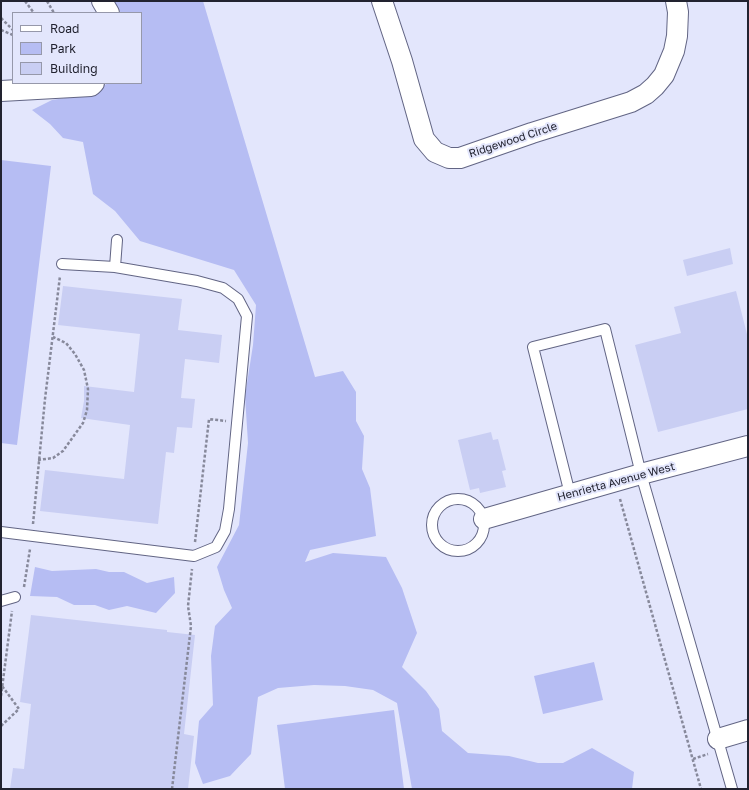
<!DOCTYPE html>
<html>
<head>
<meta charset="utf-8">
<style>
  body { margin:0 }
  #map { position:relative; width:749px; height:790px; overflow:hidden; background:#e3e6fc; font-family:"Golos Text",sans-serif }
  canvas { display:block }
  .frame { position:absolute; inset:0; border:2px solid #222330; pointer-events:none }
  .legend { position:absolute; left:12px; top:12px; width:130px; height:72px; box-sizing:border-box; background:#e3e6fc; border:1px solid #9698aa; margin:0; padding:5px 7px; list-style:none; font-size:12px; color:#222330 }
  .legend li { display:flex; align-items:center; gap:8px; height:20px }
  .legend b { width:20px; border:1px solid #9698aa }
</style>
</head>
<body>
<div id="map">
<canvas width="749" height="790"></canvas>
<div class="frame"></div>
<ul class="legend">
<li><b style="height:5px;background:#fff"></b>Road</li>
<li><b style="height:11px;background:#b6bdf3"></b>Park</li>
<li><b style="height:11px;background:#c9cef3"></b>Building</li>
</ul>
</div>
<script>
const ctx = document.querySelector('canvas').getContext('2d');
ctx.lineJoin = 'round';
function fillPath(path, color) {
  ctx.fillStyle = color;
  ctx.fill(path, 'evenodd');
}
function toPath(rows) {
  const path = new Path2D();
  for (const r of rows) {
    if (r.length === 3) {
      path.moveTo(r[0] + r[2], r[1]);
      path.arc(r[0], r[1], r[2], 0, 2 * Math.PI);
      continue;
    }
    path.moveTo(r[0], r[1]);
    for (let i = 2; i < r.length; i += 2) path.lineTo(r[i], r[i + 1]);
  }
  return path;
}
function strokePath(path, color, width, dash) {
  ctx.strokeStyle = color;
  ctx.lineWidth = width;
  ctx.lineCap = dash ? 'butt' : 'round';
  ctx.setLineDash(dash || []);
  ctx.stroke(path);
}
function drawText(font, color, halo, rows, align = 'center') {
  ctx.font = font + ' "Golos Text",sans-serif';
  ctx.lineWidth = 4;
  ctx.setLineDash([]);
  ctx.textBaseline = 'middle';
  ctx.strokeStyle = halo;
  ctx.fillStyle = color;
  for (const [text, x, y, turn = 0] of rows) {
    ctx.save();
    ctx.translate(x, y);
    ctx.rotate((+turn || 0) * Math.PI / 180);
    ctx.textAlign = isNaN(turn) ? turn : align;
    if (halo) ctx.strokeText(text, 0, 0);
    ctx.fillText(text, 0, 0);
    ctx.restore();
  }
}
fillPath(toPath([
  [113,1,203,1,315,377,343,371,356,392,356,421,364,436,362,469,370,488,376,536,310,550,305,562,333,553,386,557,402,588,417,633,402,667,426,691,439,709,442,731,468,753,509,756,538,763,563,763,592,748,634,772,632,789,412,789,397,703,373,690,345,686,314,685,278,688,258,697,251,754,230,776,203,784,195,763,199,721,213,705,211,656,215,626,232,608,224,590,217,567,239,525,248,443,245,396,253,345,256,305,234,270,140,241,115,211,93,194,83,142,63,138,50,124,32,110,52,100,97,93,107,83,141,83,141,13,121,13],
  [1,160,51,166,17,445,1,443],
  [35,567,52,571,96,569,109,572,124,572,147,583,174,577,175,593,156,613,127,606,109,610,95,605,74,605,57,597,30,596],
  [594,662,603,700,543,714,534,676],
  [394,710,404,789,285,789,277,725]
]), '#b6bdf3');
fillPath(toPath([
  [730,248,733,264,687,276,683,260],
  [63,286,182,299,178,330,222,335,219,363,185,359,181,398,195,399,192,428,177,427,174,453,166,452,158,524,40,511,45,470,124,479,130,425,81,418,84,401,84,386,134,392,140,334,58,325],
  [736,291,748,338,748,409,658,432,635,345,681,333,674,307],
  [491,432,493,440,498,439,506,470,502,471,506,487,480,493,479,488,470,490,458,440],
  [31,615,167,630,167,632,195,635,184,734,194,736,188,789,10,789,13,768,24,769,31,704,20,702]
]), '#c9cef3');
const service = toPath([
  [62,264,115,267],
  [570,494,533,347,605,329,641,474,732,789],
  [458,525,26],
  [1,532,194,556,216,547,225,531,229,509,247,316,238,299,223,288,197,281,115,267,117,240],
  [1,601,15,597]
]);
const minor = toPath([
  [102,1,109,13],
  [382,1,402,61,424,139,435,152,449,158,460,158,532,133,631,102,646,94,655,86,664,75,674,51,677,36,678,12,676,1],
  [1,91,91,86,94,83],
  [484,519,641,474,748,446],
  [718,739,748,730]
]);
strokePath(service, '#626584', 12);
strokePath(minor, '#626584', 22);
strokePath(toPath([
  [25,1,34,13],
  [47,1,54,13],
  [1,18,13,30],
  [1,30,13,35],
  [38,460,53,458,63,451,83,423,87,410,88,389,84,370,75,354,66,343,53,337],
  [620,499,701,789],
  [33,524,45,399,60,276],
  [195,542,209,419,226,421],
  [24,587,30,549],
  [1,696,12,611],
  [1,726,19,709,2,686],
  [693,759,708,754],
  [172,789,191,626,188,606,192,569]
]), '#87899b', 2.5, [3, 2]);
strokePath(service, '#fff', 10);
strokePath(minor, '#fff', 20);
drawText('11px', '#222330', '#e3e6fc', [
  ["Ridgewood Circle",513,140,-18],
  ["Henrietta Avenue West",616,482,-15]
]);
</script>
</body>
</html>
